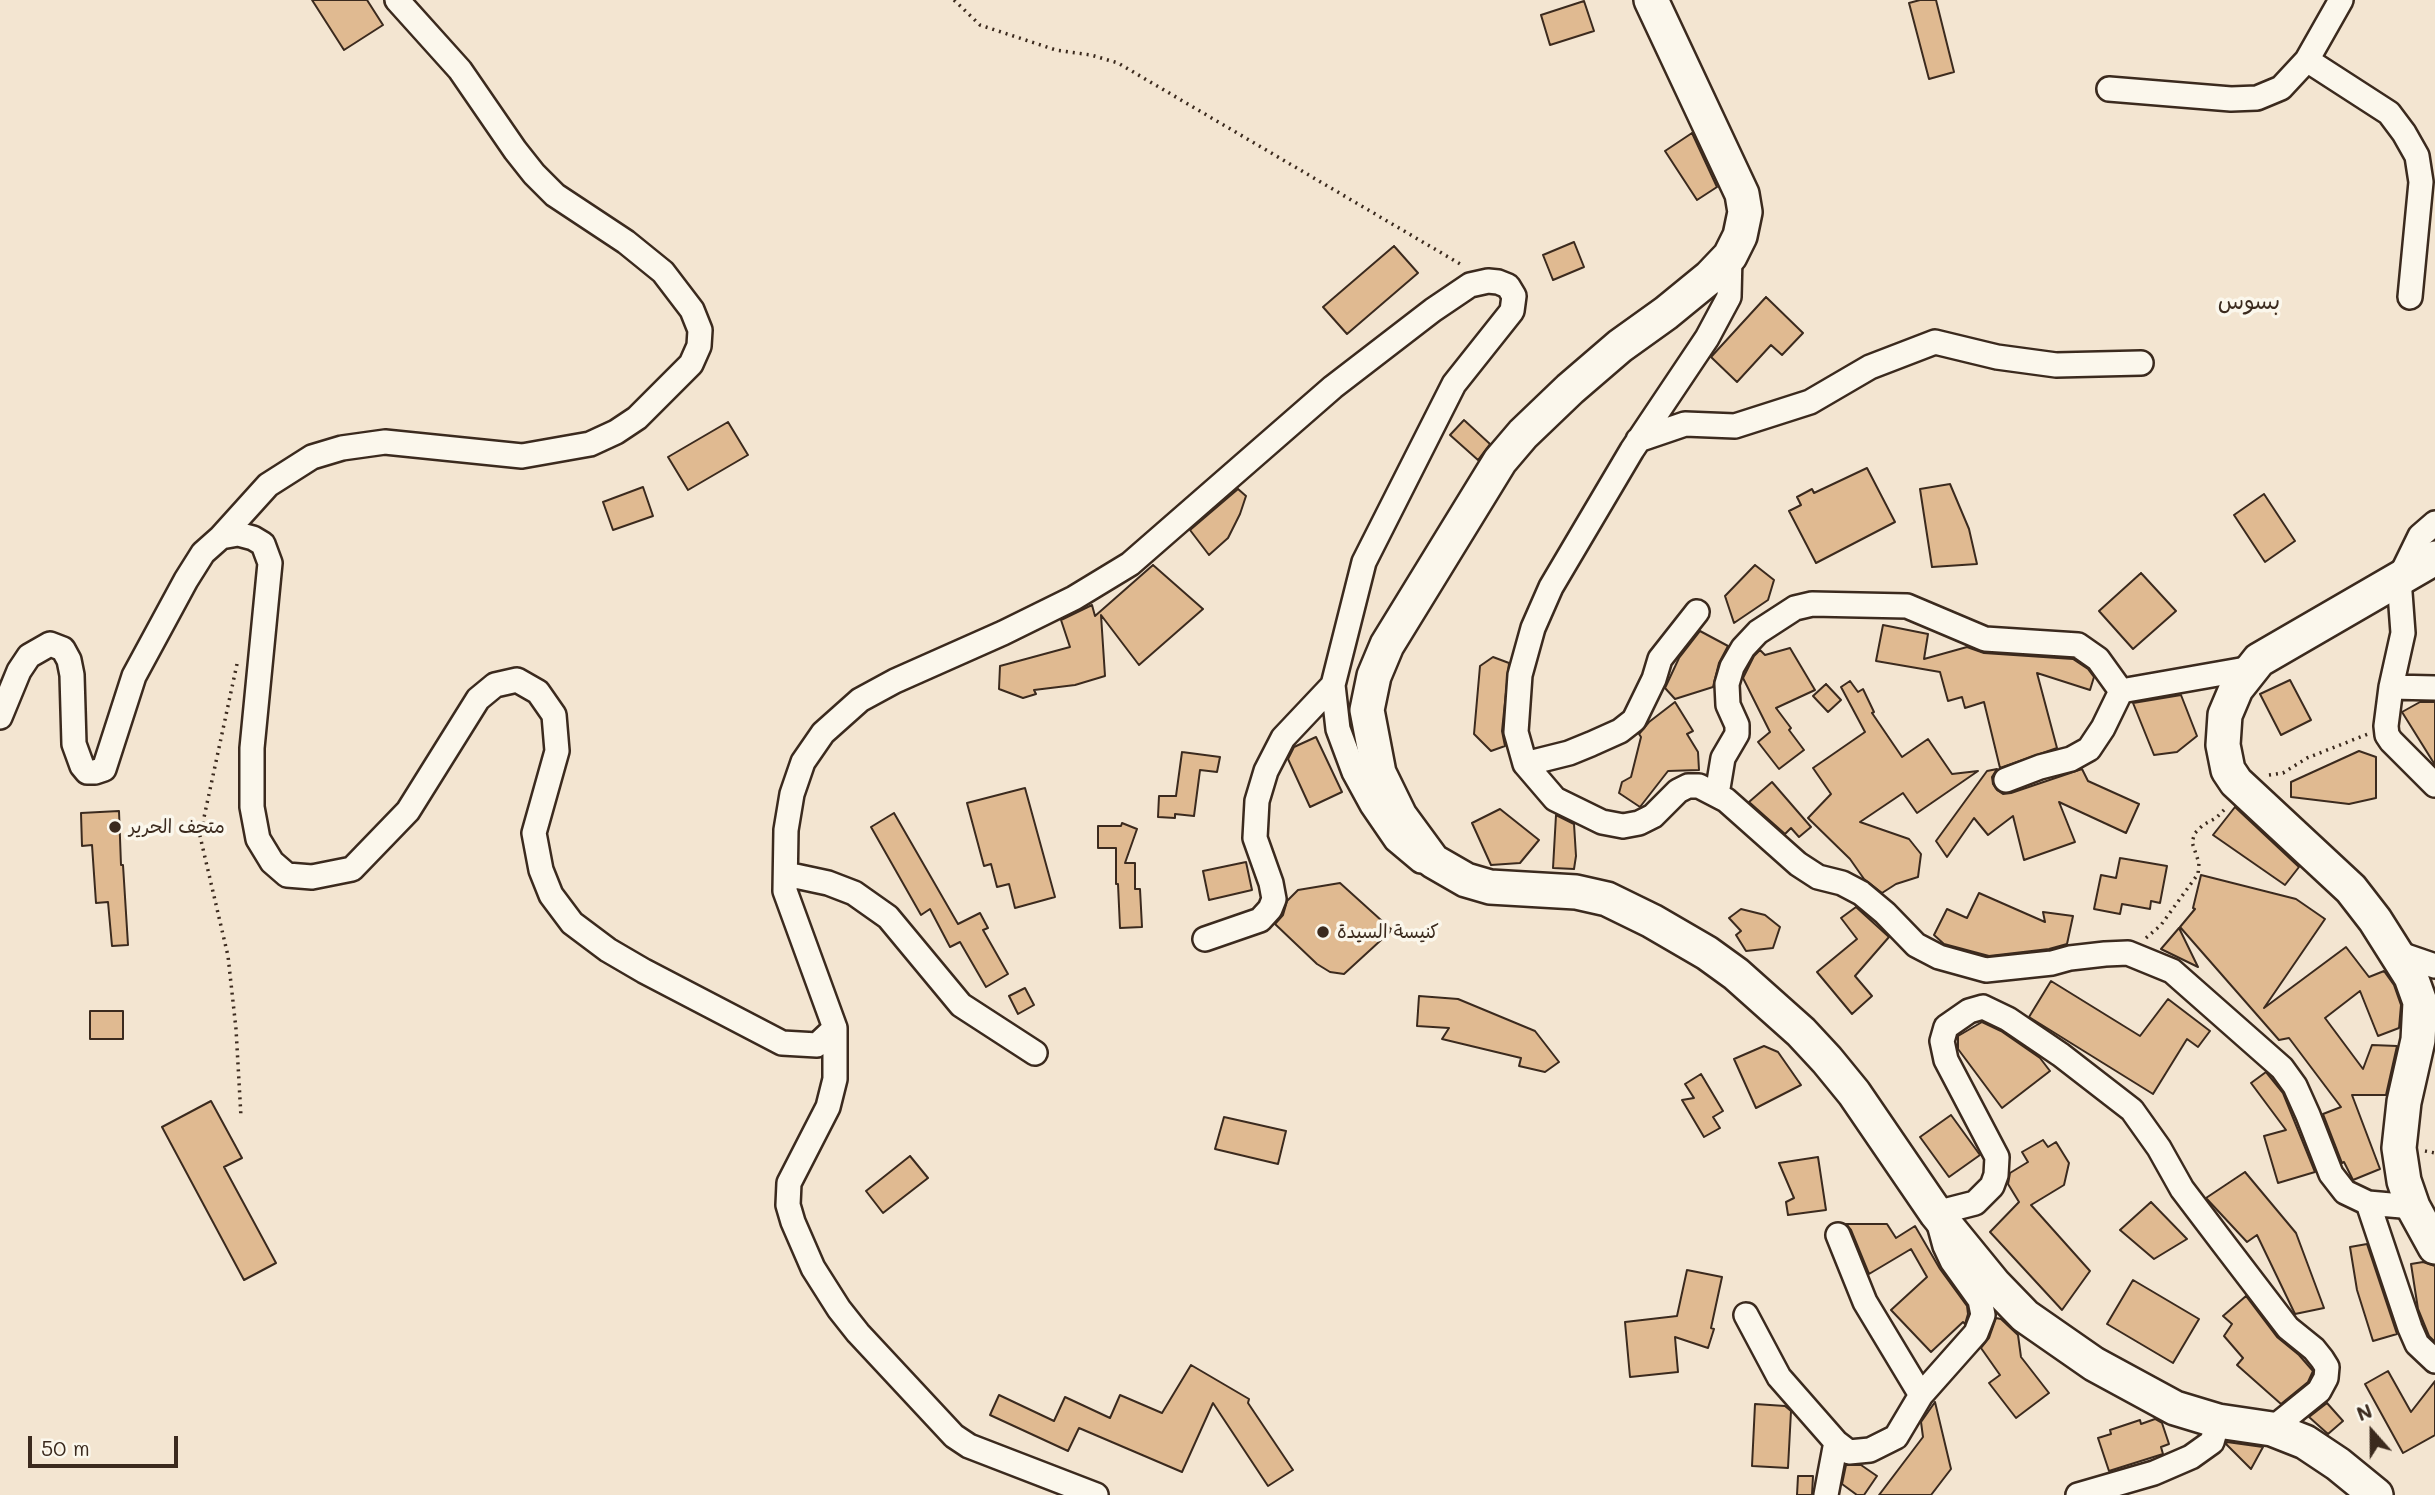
<!DOCTYPE html>
<html>
<head>
<meta charset="utf-8">
<style>
  body { margin:0 }
  #map { position:relative; width:2435px; height:1495px; overflow:hidden; background:#f3e5d1; font-family:Mali,sans-serif }
  canvas { display:block }
  .north { position:absolute; left:2337px; top:1397px; width:70px; height:70px; -webkit-text-stroke:5px #fbf7ec; paint-order:stroke; rotate:339deg; font-size:19px; font-weight:700; line-height:28px; text-align:center; color:#3b2a1e }
  .north::after { content:''; display:block; margin:auto; width:24px; height:32px; background:#3b2a1e; clip-path:polygon(50% 0,100% 100%,50% 72%,0 100%) }
  .scale { position:absolute; left:28px; top:1436px; width:150px; height:32px; box-sizing:border-box; border:4px solid #3b2a1e; border-top:0; padding-left:9px; font-size:21px; line-height:24px; white-space:nowrap; color:#3b2a1e; -webkit-text-stroke:5px #fbf7ec; paint-order:stroke }
</style>
</head>
<body>
<div id="map">
<canvas width="2435" height="1495"></canvas>
<div class="north">N</div>
<div class="scale">50 m</div>
</div>
<script>
const ctx = document.querySelector('canvas').getContext('2d');
ctx.lineJoin = 'round';
function fillPath(path, color) {
  ctx.fillStyle = color;
  ctx.fill(path, 'evenodd');
}
function toPath(rows) {
  const path = new Path2D();
  for (const r of rows) {
    path.moveTo(r[0], r[1]);
    for (let i = 2; i < r.length; i += 2) path.lineTo(r[i], r[i + 1]);
  }
  return path;
}
function strokePath(path, color, width, dash) {
  ctx.strokeStyle = color;
  ctx.lineWidth = width;
  ctx.lineCap = dash ? 'butt' : 'round';
  ctx.setLineDash(dash || []);
  ctx.stroke(path);
}
function drawText(font, color, halo, rows, align = 'center') {
  ctx.font = font + ' Mali,"Playpen Sans Arabic",sans-serif';
  ctx.lineWidth = 7;
  ctx.setLineDash([]);
  ctx.textBaseline = 'middle';
  ctx.strokeStyle = halo;
  ctx.fillStyle = color;
  for (const [text, x, y, turn = 0] of rows) {
    ctx.save();
    ctx.translate(x, y);
    ctx.rotate((+turn || 0) * Math.PI / 180);
    ctx.textAlign = isNaN(turn) ? turn : align;
    if (halo) ctx.strokeText(text, 0, 0);
    ctx.fillText(text, 0, 0);
    ctx.restore();
  }
}
const building = toPath([
  [312,0,367,0,383,25,344,50,312,0],
  [1920,0,1936,0,1954,72,1929,79,1909,3,1920,0],
  [1584,1,1594,31,1550,45,1541,15,1584,1],
  [1692,133,1717,187,1697,200,1665,151,1692,133],
  [1574,242,1584,267,1553,280,1543,255,1574,242],
  [1394,246,1418,273,1347,334,1323,307,1394,246],
  [1766,297,1803,333,1782,355,1771,345,1737,382,1711,357,1766,297],
  [1464,420,1490,444,1478,460,1450,435,1464,420],
  [728,422,748,455,688,490,668,457,728,422],
  [1867,468,1895,522,1816,563,1789,511,1801,505,1797,497,1812,489,1814,493,1867,468],
  [1950,484,1969,529,1977,564,1932,567,1920,489,1950,484],
  [643,487,653,516,613,530,603,502,643,487],
  [1238,489,1246,496,1240,514,1228,538,1209,555,1190,530,1238,489],
  [2264,494,2295,541,2265,562,2234,515,2264,494],
  [1153,565,1203,609,1139,665,1101,615,1105,676,1075,685,1034,690,1036,694,1023,698,999,689,1000,666,1070,647,1061,620,1092,605,1095,616,1153,565],
  [1755,565,1774,580,1768,600,1734,623,1725,596,1755,565],
  [2141,573,2176,611,2133,649,2099,611,2141,573],
  [1883,625,1928,634,1924,659,1967,647,1984,653,2073,659,2088,669,2094,677,2090,690,2037,673,2057,748,2000,768,1984,702,1965,708,1962,697,1948,701,1940,672,1876,661,1883,625],
  [1700,631,1728,646,1719,663,1713,687,1675,699,1665,688,1679,658,1700,631],
  [1790,648,1815,690,1776,708,1791,728,1789,730,1804,750,1779,769,1758,742,1770,732,1743,678,1754,656,1760,650,1765,655,1790,648],
  [1493,657,1509,663,1502,731,1505,746,1491,751,1474,734,1480,666,1493,657],
  [2290,680,2311,720,2281,735,2260,694,2290,680],
  [1850,681,1858,692,1863,689,1874,712,1872,713,1902,757,1928,739,1952,774,1978,771,1917,813,1903,793,1860,822,1909,839,1921,854,1918,877,1896,884,1882,893,1864,879,1850,859,1808,818,1831,794,1813,768,1865,732,1841,687,1850,681],
  [1826,684,1841,700,1828,712,1813,696,1826,684],
  [2181,695,2197,736,2177,752,2154,755,2133,703,2181,695],
  [1675,702,1693,731,1687,734,1698,752,1699,770,1668,771,1640,807,1619,793,1622,782,1631,777,1641,737,1639,734,1649,722,1675,702],
  [2420,702,2435,702,2435,765,2402,712,2420,702],
  [1316,737,1342,792,1310,807,1288,759,1294,747,1316,737],
  [2359,751,2376,757,2376,798,2349,804,2291,797,2291,782,2359,751],
  [1182,752,1220,757,1217,772,1200,770,1194,816,1175,814,1175,818,1158,817,1159,796,1176,796,1182,752],
  [1997,769,1992,777,1993,784,1997,790,2003,794,2011,793,2082,769,2088,781,2139,804,2126,833,2059,802,2075,842,2024,860,2013,816,1988,835,1974,818,1947,857,1936,841,1987,771,1997,769],
  [1772,782,1811,827,1799,837,1791,828,1785,834,1749,802,1772,782],
  [1025,788,1055,897,1015,908,1009,884,997,887,991,864,984,866,967,803,1025,788],
  [2235,807,2299,867,2285,885,2213,835,2235,807],
  [1500,809,1539,840,1520,863,1491,865,1472,823,1500,809],
  [119,811,121,865,123,865,128,945,112,946,108,902,96,903,92,845,82,846,81,813,119,811],
  [894,813,958,924,980,913,988,928,983,930,1008,974,986,987,960,942,950,947,930,909,921,915,871,827,894,813],
  [1556,815,1574,824,1576,856,1574,869,1553,868,1556,815],
  [1122,823,1137,829,1125,863,1135,863,1135,889,1140,889,1142,927,1120,928,1118,884,1116,884,1116,848,1098,848,1098,826,1121,826,1122,823],
  [2120,858,2167,866,2160,903,2151,901,2150,909,2122,904,2120,914,2094,909,2101,875,2116,878,2120,858],
  [1246,862,1252,890,1209,900,1203,871,1246,862],
  [2201,875,2296,899,2325,919,2264,1008,2346,947,2369,977,2384,971,2394,985,2401,1005,2399,1028,2378,1036,2360,991,2325,1018,2363,1069,2372,1045,2397,1046,2386,1095,2352,1095,2380,1169,2353,1180,2344,1162,2342,1163,2323,1114,2341,1107,2289,1038,2279,1040,2180,927,2195,909,2193,908,2201,875],
  [1340,883,1392,930,1344,974,1330,972,1317,964,1275,924,1283,915,1287,901,1298,890,1340,883],
  [1979,893,2045,922,2043,912,2073,916,2067,944,2049,949,1989,956,1944,944,1934,935,1947,909,1967,918,1979,893],
  [1856,907,1889,937,1855,976,1872,996,1852,1014,1817,972,1857,939,1841,918,1856,907],
  [1741,909,1765,915,1780,927,1773,948,1746,951,1736,935,1741,931,1729,918,1741,909],
  [2179,928,2198,967,2161,949,2179,928],
  [2051,981,2140,1036,2168,999,2210,1031,2198,1047,2187,1039,2153,1094,2029,1017,2051,981],
  [1025,988,1034,1005,1018,1014,1009,996,1025,988],
  [1419,996,1458,999,1535,1031,1559,1062,1545,1072,1519,1066,1521,1058,1442,1039,1449,1028,1417,1026,1419,996],
  [90,1011,123,1011,123,1039,90,1039,90,1011],
  [1982,1022,2001,1031,2040,1058,2050,1071,2002,1108,1958,1049,1958,1036,1982,1022],
  [1764,1046,1778,1052,1801,1085,1756,1108,1734,1059,1764,1046],
  [2266,1072,2283,1093,2315,1172,2278,1183,2264,1136,2286,1130,2251,1083,2266,1072],
  [1701,1074,1723,1111,1713,1117,1720,1128,1704,1137,1682,1100,1694,1098,1685,1084,1701,1074],
  [211,1101,242,1158,224,1167,276,1263,244,1280,162,1127,211,1101],
  [1951,1115,1980,1155,1949,1177,1920,1137,1951,1115],
  [1224,1117,1286,1131,1278,1164,1215,1149,1224,1117],
  [2043,1140,2048,1147,2056,1142,2069,1163,2064,1185,2031,1205,2090,1271,2062,1310,1990,1232,2019,1202,2008,1184,2010,1173,2028,1162,2022,1152,2043,1140],
  [910,1156,928,1178,883,1213,866,1191,910,1156],
  [1818,1157,1826,1210,1788,1215,1786,1202,1794,1198,1779,1163,1818,1157],
  [2245,1172,2296,1233,2324,1308,2295,1314,2257,1235,2247,1242,2206,1198,2245,1172],
  [2151,1202,2187,1239,2154,1259,2120,1230,2151,1202],
  [1846,1224,1887,1224,1896,1238,1915,1226,1940,1269,1967,1306,1968,1314,1965,1324,1963,1322,1931,1352,1891,1310,1927,1277,1911,1249,1869,1274,1851,1230,1846,1224],
  [2367,1244,2397,1334,2373,1341,2357,1290,2350,1247,2367,1244],
  [2423,1262,2435,1266,2435,1342,2429,1336,2418,1309,2411,1264,2423,1262],
  [1687,1270,1722,1277,1711,1328,1714,1329,1708,1348,1675,1337,1678,1372,1630,1377,1625,1322,1677,1316,1687,1270],
  [2133,1280,2199,1319,2173,1363,2107,1324,2133,1280],
  [2246,1296,2277,1337,2299,1355,2313,1371,2308,1382,2281,1404,2237,1365,2243,1358,2224,1336,2232,1324,2223,1316,2246,1296],
  [1996,1318,2001,1319,2018,1335,2021,1357,2049,1393,2016,1418,1989,1383,2000,1375,1981,1348,1989,1338,1996,1318],
  [1191,1365,1249,1399,1248,1403,1293,1470,1268,1486,1213,1403,1182,1472,1079,1428,1068,1451,990,1415,999,1395,1054,1421,1065,1397,1110,1418,1120,1395,1162,1413,1191,1365],
  [2388,1371,2411,1412,2435,1381,2435,1435,2403,1453,2365,1384,2388,1371],
  [1935,1402,1951,1469,1931,1495,1879,1495,1923,1437,1921,1422,1935,1402],
  [2327,1403,2343,1421,2328,1434,2309,1417,2327,1403],
  [1755,1404,1785,1406,1791,1411,1788,1468,1752,1466,1755,1404],
  [2155,1419,2162,1423,2169,1444,2161,1447,2163,1454,2109,1471,2098,1438,2111,1434,2110,1430,2140,1420,2141,1424,2155,1419],
  [2227,1442,2263,1447,2251,1469,2226,1444,2227,1442],
  [1846,1465,1861,1465,1877,1476,1864,1495,1857,1495,1842,1484,1846,1465],
  [1798,1476,1813,1476,1812,1495,1797,1495,1798,1476]
]);
fillPath(building, '#e0ba91');
strokePath(building, '#3b2a1e', 2);
const street = toPath([
  [2307,60,2389,113,2404,133,2417,156,2421,182,2410,297],
  [2109,89,2231,99,2257,98,2281,88,2307,60,2341,0],
  [1638,440,1685,424,1735,426,1810,402,1870,367,1935,342,1997,357,2056,365,2141,363],
  [2435,523,2420,536,2399,579,2403,633,2391,687,2386,726,2387,735,2391,741,2435,785],
  [221,537,268,485,312,457,342,448,385,442,522,456,590,444,616,432,637,418,691,364,699,346,700,330,692,310,663,272,626,242,555,195,534,174,515,150,460,70,397,0],
  [1697,612,1660,659,1654,679,1634,720,1620,731,1591,744,1569,753,1525,764,1555,799,1602,822,1623,826,1639,823,1653,816,1678,791,1688,786,1699,786,1726,800,1798,864,1818,877,1842,883,1861,893,1885,913,1916,945,1939,957,1986,970,2052,963,2070,958,2105,954,2128,953,2172,971,2282,1068,2295,1086,2308,1115,2331,1174,2345,1192,2368,1203,2413,1207],
  [2391,687,2435,688],
  [0,717,19,671,29,656,50,644,63,649,69,660,72,675,74,744,82,766,87,772,95,772,104,769,134,676,186,580,203,553,221,537,238,534,253,538,263,544,270,563,252,748,252,807,258,839,272,862,287,875,312,877,352,869,408,811,478,699,495,685,517,680,538,692,554,715,557,751,534,833,541,870,551,895,572,923,608,950,644,971,782,1043,817,1045,835,1028],
  [1525,764,1516,732,1520,675,1533,628,1551,587,1632,450,1707,338,1729,297,1730,256],
  [2006,780,2040,767,2071,759,2089,749,2103,728,2121,691],
  [1717,794,1723,758,1737,734,1737,725,1728,705,1727,684,1732,667,1743,648,1758,632,1795,608,1812,604,1907,606,1985,639,2078,645,2098,659,2121,691,2246,669,2257,662],
  [786,874,828,883,854,893,888,917,961,1005,1035,1053],
  [1205,939,1260,920,1270,909,1274,899,1271,883,1255,838,1257,801,1266,771,1283,738,1333,685],
  [2397,953,2435,966],
  [2368,1203,2410,1328,2417,1344,2435,1361],
  [1838,1235,1865,1302,1921,1395],
  [1746,1315,1779,1377,1836,1442,1849,1452,1870,1450,1896,1437,1921,1395,1976,1333,1983,1315,1980,1300,1952,1261,1945,1246,1936,1213,1975,1203,1992,1186,1996,1175,1997,1157,1946,1060,1942,1041,1946,1027,1969,1011,1983,1007,2008,1019,2061,1055,2132,1110,2159,1148,2182,1189,2223,1243,2288,1328,2314,1349,2322,1359,2327,1367,2326,1378,2319,1391,2272,1429],
  [1096,1495,969,1446,954,1436,858,1333,839,1309,813,1268,793,1222,788,1205,789,1183,828,1107,835,1079,835,1028,785,891,786,830,792,794,803,762,823,733,860,700,895,681,1003,633,1074,598,1130,564,1333,387,1433,310,1470,285,1488,281,1498,282,1508,286,1514,296,1512,311,1454,384,1364,562,1333,685,1338,729,1354,772,1372,805,1396,840,1421,861,1424,861],
  [1826,1495,1836,1442],
  [2078,1495,2154,1473,2191,1457,2212,1442,2218,1421]
]);
const secondary = toPath([
  [1651,0,1742,194,1745,212,1740,236,1730,256,1710,277,1666,313,1620,346,1570,389,1523,434,1500,461,1387,645,1374,676,1367,710,1379,773,1400,816,1433,861,1466,880,1490,887,1576,892,1607,899,1652,921,1707,953,1736,974,1801,1032,1827,1060,1854,1093,1936,1213,1994,1284,2025,1316,2094,1364,2175,1408,2218,1421,2272,1429,2305,1442,2338,1464,2376,1495],
  [2435,558,2259,660,2236,689,2225,715,2223,745,2228,770,2236,782,2351,889,2375,920,2411,977,2420,1002,2418,1040,2404,1102,2399,1148,2404,1181,2413,1207,2435,1247]
]);
strokePath(street, '#3b2a1e', 28);
strokePath(secondary, '#3b2a1e', 38);
strokePath(toPath([
  [954,0,980,25,1056,50,1091,55,1118,63,1462,265],
  [237,664,200,836,228,956,236,1029,241,1117],
  [2269,775,2283,773,2307,758,2368,734],
  [2146,938,2161,925,2198,874,2199,863,2192,842,2195,833,2203,825,2216,818,2227,807],
  [2425,1151,2435,1153]
]), '#3b2a1e', 3.5, [2, 5]);
strokePath(street, '#fbf7ec', 23);
strokePath(secondary, '#fbf7ec', 33);
for (const [x, y, r, color] of [
  [115,827,7,"#3b2a1e"],
  [1323,932,7,"#3b2a1e"]
]) {
  const dot = new Path2D();
  dot.arc(x, y, r, 0, 2 * Math.PI);
  ctx.fillStyle = color;
  ctx.fill(dot);
  strokePath(dot, '#fbf7ec', 2.5);
}
drawText('19px', '#3b2a1e', '#fbf7ec', [
  ["متحف الحرير",129,827],
  ["كنيسة السيدة",1337,932]
], 'left');
drawText('23px', '#3b2a1e', '#fbf7ec', [
  ["بسوس",2249,302]
]);
</script>
</body>
</html>
